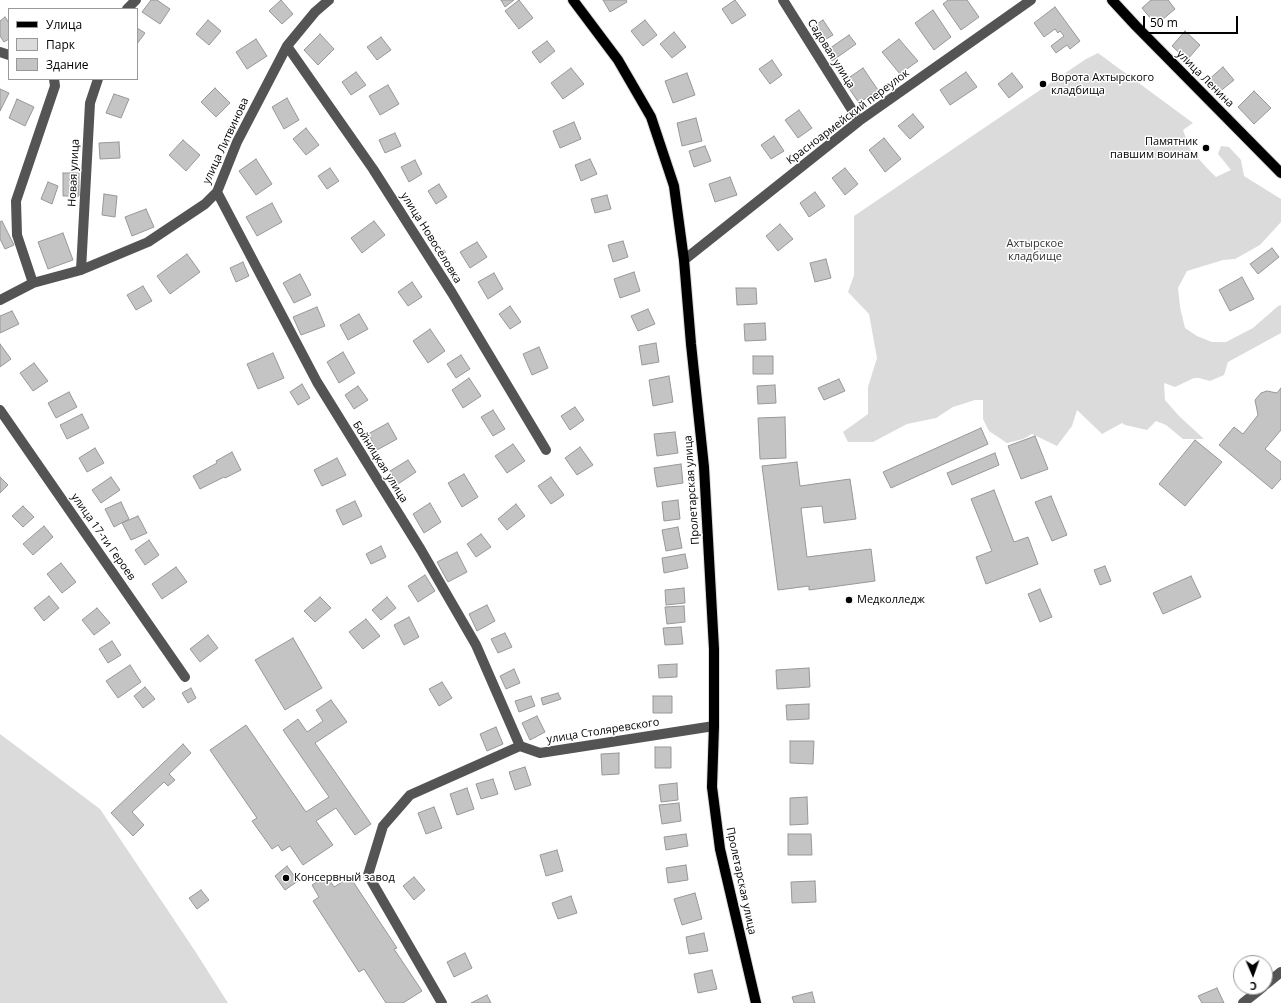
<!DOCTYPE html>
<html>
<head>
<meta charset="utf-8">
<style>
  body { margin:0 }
  #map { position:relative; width:1281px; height:1003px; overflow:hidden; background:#fff; font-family:"Open Sans",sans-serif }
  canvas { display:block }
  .legend { position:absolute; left:8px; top:8px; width:130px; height:72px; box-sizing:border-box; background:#fff; border:1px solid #999; margin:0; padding:5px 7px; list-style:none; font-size:12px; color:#000 }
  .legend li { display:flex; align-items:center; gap:8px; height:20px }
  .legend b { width:20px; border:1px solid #999 }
  .north { position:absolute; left:1233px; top:955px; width:40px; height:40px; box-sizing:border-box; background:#fff; border:1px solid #999; border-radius:50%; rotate:178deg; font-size:11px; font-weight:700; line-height:16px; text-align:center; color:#000 }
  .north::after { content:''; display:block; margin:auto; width:14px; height:18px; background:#000; clip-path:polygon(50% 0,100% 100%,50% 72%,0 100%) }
  .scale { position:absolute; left:1143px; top:16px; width:95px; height:18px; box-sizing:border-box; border:2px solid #000; border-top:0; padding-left:5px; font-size:12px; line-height:14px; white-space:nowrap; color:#000; -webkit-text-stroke:3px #fff; paint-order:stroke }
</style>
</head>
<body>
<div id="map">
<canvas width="1281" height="1003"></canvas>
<ul class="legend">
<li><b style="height:5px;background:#000"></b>Улица</li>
<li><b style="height:11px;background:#dbdbdb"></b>Парк</li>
<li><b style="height:11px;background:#c4c4c4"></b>Здание</li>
</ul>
<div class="north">С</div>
<div class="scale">50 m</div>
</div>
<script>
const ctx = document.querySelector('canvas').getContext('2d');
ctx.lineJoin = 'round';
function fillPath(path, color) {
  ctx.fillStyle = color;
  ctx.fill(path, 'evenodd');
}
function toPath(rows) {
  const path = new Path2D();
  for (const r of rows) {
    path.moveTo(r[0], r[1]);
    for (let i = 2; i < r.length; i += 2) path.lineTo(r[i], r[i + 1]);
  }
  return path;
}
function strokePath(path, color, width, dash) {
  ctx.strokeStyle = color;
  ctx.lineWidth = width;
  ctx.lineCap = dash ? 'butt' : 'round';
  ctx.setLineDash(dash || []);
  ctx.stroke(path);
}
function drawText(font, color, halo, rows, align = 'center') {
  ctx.font = font + ' "Open Sans",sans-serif';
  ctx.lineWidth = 3;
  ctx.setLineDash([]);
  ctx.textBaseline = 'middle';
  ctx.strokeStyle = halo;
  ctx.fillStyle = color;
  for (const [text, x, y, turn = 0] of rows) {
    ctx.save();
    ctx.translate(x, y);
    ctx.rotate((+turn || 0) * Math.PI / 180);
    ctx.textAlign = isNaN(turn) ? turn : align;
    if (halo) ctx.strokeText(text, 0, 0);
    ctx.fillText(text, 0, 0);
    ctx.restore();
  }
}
fillPath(toPath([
  [1098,53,1193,123,1183,130,1190,149,1206,167,1216,177,1231,170,1218,154,1221,146,1229,147,1241,160,1244,176,1281,199,1281,222,1260,245,1235,259,1223,260,1187,271,1178,288,1180,307,1185,328,1197,336,1212,342,1226,342,1253,328,1278,306,1281,305,1281,333,1228,362,1224,375,1210,381,1199,378,1194,378,1175,387,1164,383,1165,400,1179,416,1204,439,1183,439,1166,425,1156,421,1147,430,1125,425,1122,423,1102,434,1077,410,1072,426,1057,446,1032,434,1023,439,1007,443,989,431,983,419,983,400,975,400,953,407,936,418,907,424,873,442,848,442,843,432,868,414,868,387,877,358,869,314,848,292,854,275,854,216,1086,59],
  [0,734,100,809,195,951,228,1003,0,1003]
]), '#dbdbdb');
const building = toPath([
  [151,0,157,0,170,9,160,24,142,12,151,0],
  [281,0,293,14,282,24,269,11,281,0],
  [501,0,514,0,505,7,501,0],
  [519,0,533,18,519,29,505,11,519,0],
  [603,0,626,0,627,2,610,12,603,0],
  [735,0,746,15,732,24,722,9,735,0],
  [948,0,967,0,979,17,961,30,943,4,948,0],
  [1151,0,1168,0,1175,9,1156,25,1142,8,1151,0],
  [1055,7,1080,41,1070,49,1067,45,1056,53,1051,46,1064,36,1060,31,1058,33,1055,29,1044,37,1034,23,1055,7],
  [933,10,951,37,934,50,915,23,933,10],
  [5,17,9,23,9,39,4,42,0,36,0,21,5,17],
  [208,20,221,31,209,45,196,34,208,20],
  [645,20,657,35,643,46,631,31,645,20],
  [823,20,833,35,821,42,812,27,823,20],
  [137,28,145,33,137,44,137,28],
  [1185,31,1200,45,1187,60,1172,46,1185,31],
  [674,32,686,47,672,58,660,44,674,32],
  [320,34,334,49,318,65,304,50,320,34],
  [849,35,856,44,832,61,826,51,849,35],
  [381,37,391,50,377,60,367,47,381,37],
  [256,39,267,56,247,69,236,52,256,39],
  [899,39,918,61,900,74,882,52,899,39],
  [547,41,555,51,540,63,532,52,547,41],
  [772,60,782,75,770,84,759,69,772,60],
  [1223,67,1234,80,1218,93,1207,81,1223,67],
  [571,68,584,84,563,99,551,83,571,68],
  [863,68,878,90,859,103,844,81,863,68],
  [356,72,366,85,351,95,342,82,356,72],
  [966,72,977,87,950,105,940,90,966,72],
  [687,73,695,95,673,103,665,81,687,73],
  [1012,73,1023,87,1009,98,998,84,1012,73],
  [388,85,399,104,380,115,369,96,388,85],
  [215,88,230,103,216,117,201,102,215,88],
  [0,89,9,93,0,111,0,89],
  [1254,91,1271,108,1254,124,1238,107,1254,91],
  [114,94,129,99,121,118,106,113,114,94],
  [287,98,299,120,284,129,272,107,287,98],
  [17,99,34,107,25,126,9,118,17,99],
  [799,110,812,128,798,138,785,120,799,110],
  [913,114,924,127,910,139,898,126,913,114],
  [696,118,702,141,682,146,677,123,696,118],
  [574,122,581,139,560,148,553,131,574,122],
  [306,128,319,145,306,155,293,139,306,128],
  [395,133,401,146,385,153,379,140,395,133],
  [774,136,784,151,771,159,761,145,774,136],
  [884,138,901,159,885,172,869,150,884,138],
  [183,140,200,155,186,171,169,155,183,140],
  [119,142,120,158,100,159,99,143,119,142],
  [705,146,711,161,694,167,689,151,705,146],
  [256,159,272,184,256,195,239,171,256,159],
  [590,159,597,174,581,181,575,165,590,159],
  [415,160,422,174,409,182,401,167,415,160],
  [330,168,339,181,327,189,318,176,330,168],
  [845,168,858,184,845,195,832,178,845,168],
  [63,173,79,173,79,196,63,196,63,173],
  [730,177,737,195,715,202,709,184,730,177],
  [48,182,58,186,52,204,41,199,48,182],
  [439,184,447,197,436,204,428,191,439,184],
  [815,192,825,206,809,217,800,203,815,192],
  [104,194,117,196,115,217,102,215,104,194],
  [607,195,611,209,595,213,591,199,607,195],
  [272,203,282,222,257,236,246,217,272,203],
  [146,209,154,227,132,236,125,217,146,209],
  [2,221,14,245,5,249,0,239,0,222,2,221],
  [374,221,385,235,362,253,351,238,374,221],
  [780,224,793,239,778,251,766,236,780,224],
  [63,233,73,260,48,269,38,242,63,233],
  [623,241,628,257,613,262,608,245,623,241],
  [477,242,487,257,470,268,460,252,477,242],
  [1272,248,1279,257,1258,274,1250,264,1272,248],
  [187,254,200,272,170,294,157,276,187,254],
  [826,259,831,278,815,282,810,263,826,259],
  [243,262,249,276,236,282,230,268,243,262],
  [634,272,640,291,620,298,614,279,634,272],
  [494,273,503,289,488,299,478,282,494,273],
  [300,274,311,295,294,303,283,283,300,274],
  [1242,277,1254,299,1230,311,1219,290,1242,277],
  [412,282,422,297,408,306,398,292,412,282],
  [143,286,152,301,136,310,127,295,143,286],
  [736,288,756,288,757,304,737,305,736,288],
  [510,306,521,322,510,329,499,314,510,306],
  [317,307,325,326,301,335,293,317,317,307],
  [648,309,655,324,638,331,631,316,648,309],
  [12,311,19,324,0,333,0,316,12,311],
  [359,314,368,329,348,340,340,325,359,314],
  [765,323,766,340,745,341,744,324,765,323],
  [430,329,445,351,428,363,413,341,430,329],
  [656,343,659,362,642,365,639,346,656,343],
  [0,344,11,359,0,367,0,344],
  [539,347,548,368,532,375,523,354,539,347],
  [343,352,355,373,339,383,327,362,343,352],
  [273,353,284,378,258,389,247,364,273,353],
  [461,355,470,369,456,378,447,364,461,355],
  [753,356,773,356,773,374,753,374,753,356],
  [34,363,48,381,33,391,20,373,34,363],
  [669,376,673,402,653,406,649,380,669,376],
  [469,378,481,396,463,408,452,390,469,378],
  [839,379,845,391,824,400,818,388,839,379],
  [302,384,310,398,298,405,290,392,302,384],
  [775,385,776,403,758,404,757,386,775,385],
  [358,386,368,400,354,409,345,395,358,386],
  [1281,388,1281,430,1265,449,1281,462,1281,479,1272,489,1219,445,1234,427,1243,434,1258,415,1255,400,1261,393,1267,391,1277,393,1281,388],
  [69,392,77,407,56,418,48,403,69,392],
  [575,407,584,420,570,430,561,416,575,407],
  [493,410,505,429,493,436,481,417,493,410],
  [82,414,89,428,67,439,60,425,82,414],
  [785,417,786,458,760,459,758,418,785,417],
  [388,423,397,439,377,450,368,434,388,423],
  [981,428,988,444,891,488,883,472,981,428],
  [675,432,678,453,657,456,654,434,675,432],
  [1035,436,1048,469,1021,479,1008,446,1035,436],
  [1195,440,1222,462,1185,506,1159,484,1195,440],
  [513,444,525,461,507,473,495,456,513,444],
  [580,447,593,465,577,475,565,458,580,447],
  [95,448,104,463,87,472,79,458,95,448],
  [232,452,241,470,225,478,224,477,200,489,193,476,217,463,216,461,232,452],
  [995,453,999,465,952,485,947,473,995,453],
  [337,458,346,475,322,486,314,470,337,458],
  [408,460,416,472,398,484,390,471,408,460],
  [797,462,800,486,850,479,856,519,824,523,822,506,801,508,807,557,871,549,875,581,809,590,809,586,778,590,762,466,797,462],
  [681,464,683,483,657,487,654,468,681,464],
  [464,474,478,497,462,507,448,483,464,474],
  [0,477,8,485,0,493,0,477],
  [111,477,120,490,101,503,92,490,111,477],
  [551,477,564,495,551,504,538,486,551,477],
  [994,490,1014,542,1028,537,1038,564,986,584,976,557,992,551,971,499,994,490],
  [1051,496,1067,535,1052,541,1035,502,1051,496],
  [678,500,680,519,664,521,662,502,678,500],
  [355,501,362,516,343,525,336,510,355,501],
  [121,502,129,519,114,527,105,509,121,502],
  [430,503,441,522,424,533,413,514,430,503],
  [516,504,525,516,507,530,498,519,516,504],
  [23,506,34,517,23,527,12,516,23,506],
  [138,516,147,533,131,540,122,523,138,516],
  [44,526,53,537,33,555,23,544,44,526],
  [678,527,682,548,666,551,662,530,678,527],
  [481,534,491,547,476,557,467,544,481,534],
  [149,540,159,555,145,565,135,550,149,540],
  [381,546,386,557,371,564,366,554,381,546],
  [457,552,467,572,448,582,437,562,457,552],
  [685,554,688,568,664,573,662,558,685,554],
  [61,563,76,582,62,593,47,574,61,563],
  [1105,566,1111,581,1100,585,1094,570,1105,566],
  [176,567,187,582,162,599,152,584,176,567],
  [425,575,435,591,418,602,408,586,425,575],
  [1191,576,1201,597,1163,614,1153,593,1191,576],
  [684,588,685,603,666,605,665,590,684,588],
  [1040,589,1052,617,1040,622,1028,594,1040,589],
  [49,596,59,608,44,621,34,608,49,596],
  [320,597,331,608,315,622,304,611,320,597],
  [387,597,396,608,381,620,372,610,387,597],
  [487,605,495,621,477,631,469,614,487,605],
  [684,606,685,622,667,624,665,607,684,606],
  [97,608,110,623,94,635,82,620,97,608],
  [409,617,419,637,404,645,394,625,409,617],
  [366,619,380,636,363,649,349,632,366,619],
  [681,627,683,644,665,645,663,628,681,627],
  [505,633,512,647,498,653,491,639,505,633],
  [208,635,218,648,200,662,190,649,208,635],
  [293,638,322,688,285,710,255,660,293,638],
  [112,641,121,655,108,663,99,649,112,641],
  [677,664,677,677,659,678,658,665,677,664],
  [130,665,141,682,118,698,106,681,130,665],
  [809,668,810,687,777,689,776,670,809,668],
  [514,669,520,683,506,689,500,676,514,669],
  [442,682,452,698,439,706,429,689,442,682],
  [145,687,155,699,143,708,134,696,145,687],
  [191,688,196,698,188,703,182,693,191,688],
  [558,693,561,699,543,705,541,698,558,693],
  [531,696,535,706,519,712,515,701,531,696],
  [653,696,672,696,672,713,653,713,653,696],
  [331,700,347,722,315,743,371,824,355,835,336,808,316,821,333,845,303,865,290,846,282,851,278,845,272,849,252,821,257,818,210,750,246,725,306,812,329,797,283,730,298,719,307,732,323,721,316,710,331,700],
  [809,704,809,719,787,720,786,705,809,704],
  [537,716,545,732,530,740,522,723,537,716],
  [496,727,503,744,487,751,480,734,496,727],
  [790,741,814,741,813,764,790,763,790,741],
  [183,744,191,753,169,774,175,780,168,786,164,782,132,812,144,825,133,836,111,813,183,744],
  [655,747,671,747,671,768,655,768,655,747],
  [619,753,619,774,602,775,601,754,619,753],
  [525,767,531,785,515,790,509,772,525,767],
  [493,779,498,794,481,799,476,784,493,779],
  [677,783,678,800,661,802,659,785,677,783],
  [467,788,474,809,457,815,450,794,467,788],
  [807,797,808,824,790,825,790,798,807,797],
  [679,803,681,821,662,824,659,805,679,803],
  [434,807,442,828,426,834,418,813,434,807],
  [686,834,688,846,666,850,664,837,686,834],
  [788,834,811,834,812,855,788,855,788,834],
  [557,850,563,871,546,876,540,855,557,850],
  [686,865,688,880,668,883,666,868,686,865],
  [287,866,298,881,285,890,275,876,287,866],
  [327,876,334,887,350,877,397,948,394,949,422,991,403,1003,386,1003,364,969,359,972,313,901,319,897,312,885,327,876],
  [414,877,425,890,414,900,403,886,414,877],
  [815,881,816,902,792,903,791,882,815,881],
  [201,890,209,900,197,909,189,898,201,890],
  [695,893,702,919,682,925,674,899,695,893],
  [571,896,577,913,558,919,552,903,571,896],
  [704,933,708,951,689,954,686,937,704,933],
  [465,953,472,968,454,977,447,962,465,953],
  [712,970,717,989,698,993,694,974,712,970],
  [1217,988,1224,1003,1202,1003,1198,996,1217,988],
  [812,992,815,1003,794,1003,792,997,812,992],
  [487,995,491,1003,471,1003,487,995]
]);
fillPath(building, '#c4c4c4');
strokePath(building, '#989898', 1);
const major = toPath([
  [573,0,618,60,651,117,674,186,684,260,691,344,704,467,714,649,714,726,712,787,720,849,756,1003],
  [1112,0,1136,26,1281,173]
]);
strokePath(major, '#dbdbdb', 12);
strokePath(toPath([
  [783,0,859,121],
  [127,9,136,0],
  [287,46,373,169,452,293,546,450],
  [0,52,9,55],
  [217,192,317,382,421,550,476,645,520,746],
  [684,260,859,121,1031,0],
  [81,270,90,103,98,79],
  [33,283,17,235,16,201,55,86,54,79],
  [0,300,33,283,81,270,148,242,205,204,217,192,237,142,287,46,315,12,329,0],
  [0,410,185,677],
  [1265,985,1281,972],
  [442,1003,368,875,383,826,410,795,520,746,540,753,714,726],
  [1243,1003,1263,987]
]), '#545454', 10);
strokePath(major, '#000', 10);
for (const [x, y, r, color] of [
  [1043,84,4,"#000"],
  [1206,148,4,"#000"],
  [849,600,4,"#000"],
  [286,878,4,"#000"]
]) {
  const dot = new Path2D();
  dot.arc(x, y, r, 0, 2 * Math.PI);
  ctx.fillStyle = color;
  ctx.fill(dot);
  strokePath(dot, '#fff', 1.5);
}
drawText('11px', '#000', '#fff', [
  ["Садовая улица",831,54,58],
  ["улица Ленина",1205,79,45],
  ["Красноармейский переулок",848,117,-37],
  ["улица Литвинова",226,141,-65],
  ["Новая улица",74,173,-87],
  ["улица Новосёловка",431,238,58],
  ["Бойницкая улица",380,462,58],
  ["Пролетарская улица",692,490,-94],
  ["улица 17-ти Героев",103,537,55],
  ["улица Столяревского",603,731,-9],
  ["Пролетарская улица",741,881,78]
]);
drawText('11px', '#000', '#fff', [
  ["Ворота Ахтырского",1051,78],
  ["кладбища",1051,91],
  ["Памятник",1198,142,"right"],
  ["павшим воинам",1198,155,"right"],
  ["Медколледж",857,600],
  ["Консервный завод",294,878]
], 'left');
drawText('11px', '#323232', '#fff', [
  ["Ахтырское",1035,244],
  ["кладбище",1035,257]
]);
</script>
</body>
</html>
